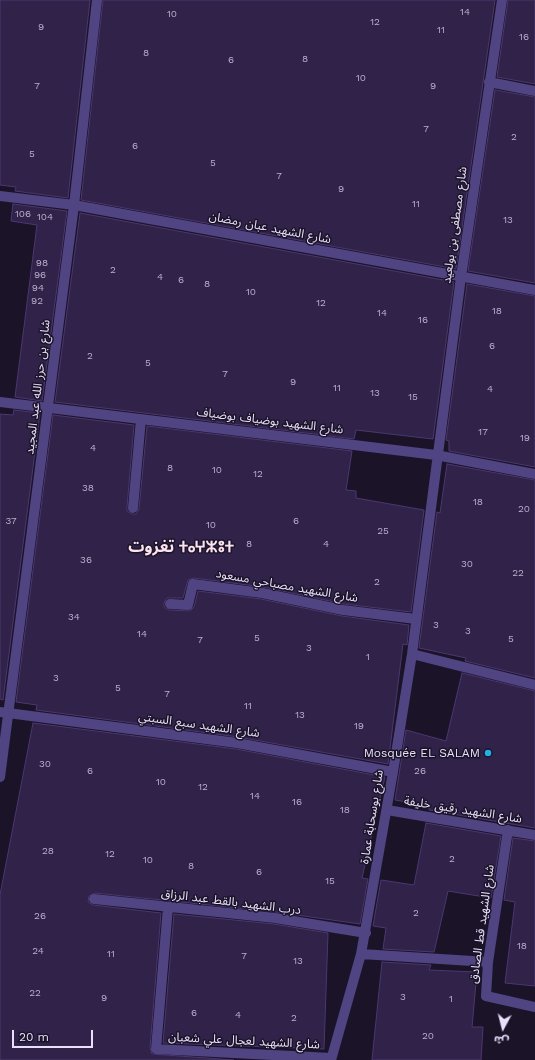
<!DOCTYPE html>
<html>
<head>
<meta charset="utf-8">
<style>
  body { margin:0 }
  #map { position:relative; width:535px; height:1060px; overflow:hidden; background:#1b1429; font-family:"Work Sans","Noto Sans Arabic",sans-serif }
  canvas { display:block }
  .north { position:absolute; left:483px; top:1008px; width:40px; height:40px; -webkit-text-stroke:3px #1b1429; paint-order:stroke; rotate:187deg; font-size:11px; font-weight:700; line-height:16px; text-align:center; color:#e8e0fb }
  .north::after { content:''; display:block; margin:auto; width:14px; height:18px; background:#e8e0fb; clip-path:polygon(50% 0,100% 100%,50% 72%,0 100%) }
  .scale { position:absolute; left:12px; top:1030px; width:81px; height:18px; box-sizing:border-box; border:2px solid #e8e0fb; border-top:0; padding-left:5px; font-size:12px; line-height:14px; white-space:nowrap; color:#e8e0fb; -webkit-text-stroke:3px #1b1429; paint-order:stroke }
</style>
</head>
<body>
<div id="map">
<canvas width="535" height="1060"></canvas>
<div class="north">ش</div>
<div class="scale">20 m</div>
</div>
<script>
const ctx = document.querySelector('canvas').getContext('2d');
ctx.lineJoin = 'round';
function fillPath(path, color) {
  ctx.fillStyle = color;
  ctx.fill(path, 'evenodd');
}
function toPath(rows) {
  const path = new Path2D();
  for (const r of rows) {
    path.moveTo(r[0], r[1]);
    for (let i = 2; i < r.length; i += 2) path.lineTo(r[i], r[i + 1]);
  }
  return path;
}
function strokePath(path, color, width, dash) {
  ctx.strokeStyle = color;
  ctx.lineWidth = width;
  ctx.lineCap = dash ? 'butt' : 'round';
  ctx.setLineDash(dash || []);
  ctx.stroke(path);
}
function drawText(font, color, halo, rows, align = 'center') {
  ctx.font = font + ' "Work Sans","Noto Sans Arabic","Noto Sans Tifinagh",sans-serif';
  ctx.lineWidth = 3;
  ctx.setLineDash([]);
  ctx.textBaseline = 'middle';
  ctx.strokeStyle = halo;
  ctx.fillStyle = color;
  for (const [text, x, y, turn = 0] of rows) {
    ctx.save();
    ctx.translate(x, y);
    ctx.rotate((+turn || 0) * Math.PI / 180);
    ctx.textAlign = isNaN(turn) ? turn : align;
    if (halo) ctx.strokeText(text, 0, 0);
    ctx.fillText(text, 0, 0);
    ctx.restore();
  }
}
const building = toPath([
  [0,0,90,0,68,198,15,191,16,187,0,185,0,0],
  [103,0,495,0,456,269,81,200,103,0],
  [508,0,535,0,535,84,497,77,508,0],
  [495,90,535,97,535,283,468,271,495,90],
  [13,204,67,211,42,401,15,397,37,225,11,221,13,204],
  [80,213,454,282,433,439,356,430,354,439,55,402,80,213],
  [467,284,535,296,535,467,449,451,449,441,446,440,467,284],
  [14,410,40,413,3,700,0,699,0,414,13,415,14,410],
  [53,415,134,425,127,507,127,511,132,514,136,514,139,509,147,426,352,451,346,490,356,491,356,498,424,510,411,612,344,604,263,587,194,578,188,580,183,598,167,598,164,603,164,607,169,610,190,611,194,607,198,591,261,599,342,616,409,625,407,645,403,644,388,764,238,737,36,710,37,705,16,702,53,415],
  [447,464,535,480,535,678,465,661,466,658,419,648,437,512,440,513,447,464],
  [462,673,535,691,535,828,429,810,429,806,395,800,406,730,446,741,462,673],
  [33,723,236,749,385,777,362,878,368,879,360,924,276,912,95,893,89,896,88,902,93,905,161,913,150,1048,152,1054,234,1060,0,1060,0,895,33,723],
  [426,823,501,836,491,898,448,891,434,952,383,949,386,928,373,926,381,880,414,885,426,823],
  [513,838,535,841,535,986,505,983,515,902,504,900,513,838],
  [174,914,274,924,328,933,324,1049,163,1043,174,914],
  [382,962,431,965,429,970,477,972,472,1027,483,1027,481,1060,372,1060,382,962]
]);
fillPath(building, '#302248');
strokePath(building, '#4c3771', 1);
strokePath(toPath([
  [489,82,535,91],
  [0,196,74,205,535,290],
  [0,402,436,455,535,474],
  [133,508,141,419],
  [170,604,188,605,193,584,262,593,343,610,416,619],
  [412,654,535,685],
  [0,712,237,743,393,772],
  [0,777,74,205,97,0],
  [387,810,535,835],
  [508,830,488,962,486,996,535,1007],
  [94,899,275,918,366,933],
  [168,907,156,1049,331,1058],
  [361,954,488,962],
  [331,1060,361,954,393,772,412,654,461,277,502,0]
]), '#514483', 10);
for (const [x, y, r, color] of [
  [488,753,4,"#21b1e6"]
]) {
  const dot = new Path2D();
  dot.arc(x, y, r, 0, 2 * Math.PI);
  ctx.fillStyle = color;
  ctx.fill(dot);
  strokePath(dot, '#1b1429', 1.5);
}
drawText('10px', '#bab0ce', null, [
  ["14",465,12],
  ["10",172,14],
  ["12",375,22],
  ["9",41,27],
  ["11",441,30],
  ["16",524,37],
  ["8",146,53],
  ["8",305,59],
  ["6",231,60],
  ["10",361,78],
  ["7",37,86],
  ["9",433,86],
  ["7",426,129],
  ["2",514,137],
  ["6",135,146],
  ["5",32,154],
  ["5",213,163],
  ["7",279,176],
  ["9",341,189],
  ["11",416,204],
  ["106",23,214],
  ["104",45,217],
  ["13",508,220],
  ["98",42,263],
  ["2",113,270],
  ["96",40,275],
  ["4",160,277],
  ["6",181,280],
  ["8",207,284],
  ["94",38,288],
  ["10",251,292],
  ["92",37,301],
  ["12",321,303],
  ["18",497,311],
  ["14",382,313],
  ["16",423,320],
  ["6",492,346],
  ["2",90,356],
  ["5",148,363],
  ["7",225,374],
  ["9",293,382],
  ["11",337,388],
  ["4",490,389],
  ["13",375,393],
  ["15",413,397],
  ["17",483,432],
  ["19",525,438],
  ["4",93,448],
  ["8",170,468],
  ["10",217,470],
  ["12",258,474],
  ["38",88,488],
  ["18",478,502],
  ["20",524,509],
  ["37",11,521],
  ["6",296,521],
  ["10",211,525],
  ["25",383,531],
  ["8",249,544],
  ["4",326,544],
  ["36",86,560],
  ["30",467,564],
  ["22",518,573],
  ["2",377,582],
  ["34",74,617],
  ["3",436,625],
  ["3",468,631],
  ["14",142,634],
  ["5",257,638],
  ["5",511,639],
  ["7",200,640],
  ["3",309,648],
  ["1",368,657],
  ["3",56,678],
  ["5",118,688],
  ["7",167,694],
  ["11",248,706],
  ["13",300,715],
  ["19",359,726],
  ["30",45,764],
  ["6",90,771],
  ["26",420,771],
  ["10",161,782],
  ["12",203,787],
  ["14",255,796],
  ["16",297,802],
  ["18",345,810],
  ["28",48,851],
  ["12",110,854],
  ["2",452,859],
  ["10",148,860],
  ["8",191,866],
  ["6",259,872],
  ["15",330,881],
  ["2",416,913],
  ["26",40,916],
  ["18",522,946],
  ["24",38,951],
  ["11",111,954],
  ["7",244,956],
  ["13",298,961],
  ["22",35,993],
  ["3",403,997],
  ["9",104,998],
  ["1",451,999],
  ["6",194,1013],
  ["4",238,1015],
  ["2",294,1018],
  ["20",428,1036]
]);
drawText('12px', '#e8e0fb', '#1b1429', [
  ["شارع مصطفى بن بولعيد",455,225,-82],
  ["شارع الشهيد عبان رمضان",270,228,11],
  ["شارع بن حرز الله عبد المجيد",38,387,-83],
  ["شارع الشهيد بوضياف بوضياف",270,421,7],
  ["شارع الشهيد مصباحي مسعود",287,586,10],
  ["شارع الشهيد سبع السبتي",199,725,8],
  ["شارع الشهيد رقيق خليفة",463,810,9],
  ["شارع بوسحابة عمارة",372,817,-81],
  ["درب الشهيد بالقط عبد الرزاق",231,902,7],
  ["شارع الشهيد قط الصادق",482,924,-82],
  ["شارع الشهيد لعجال علي شعبان",244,1041,3]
]);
drawText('12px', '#e8e0fb', '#1b1429', [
  ["Mosquée EL SALAM",480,753]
], 'right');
drawText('bold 16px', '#fce2ee', '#1b1429', [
  ["تغزوت ⵜⴰⵖⵣⵓⵜ",181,547]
]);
</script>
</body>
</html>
